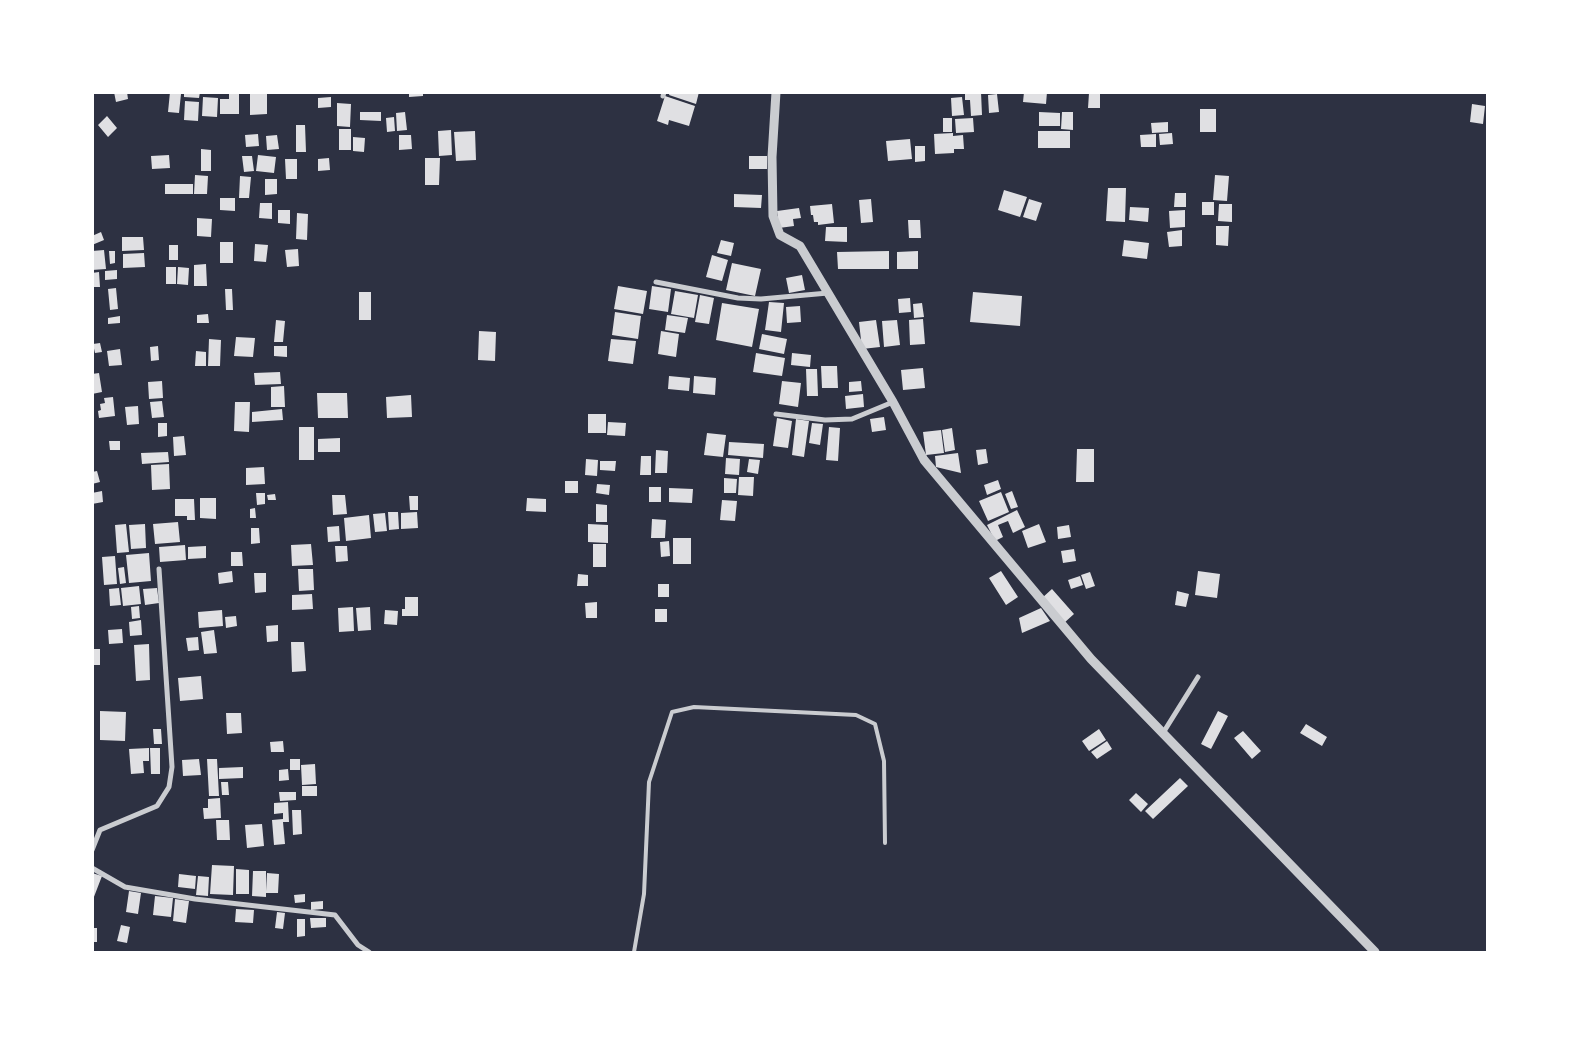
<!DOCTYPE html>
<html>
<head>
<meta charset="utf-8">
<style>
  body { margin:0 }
  #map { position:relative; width:1580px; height:1045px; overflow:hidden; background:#2d3142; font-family:Raleway,sans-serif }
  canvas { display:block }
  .frame { position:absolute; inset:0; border:94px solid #fff; pointer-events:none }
</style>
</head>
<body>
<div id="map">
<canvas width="1580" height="1045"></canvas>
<div class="frame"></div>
</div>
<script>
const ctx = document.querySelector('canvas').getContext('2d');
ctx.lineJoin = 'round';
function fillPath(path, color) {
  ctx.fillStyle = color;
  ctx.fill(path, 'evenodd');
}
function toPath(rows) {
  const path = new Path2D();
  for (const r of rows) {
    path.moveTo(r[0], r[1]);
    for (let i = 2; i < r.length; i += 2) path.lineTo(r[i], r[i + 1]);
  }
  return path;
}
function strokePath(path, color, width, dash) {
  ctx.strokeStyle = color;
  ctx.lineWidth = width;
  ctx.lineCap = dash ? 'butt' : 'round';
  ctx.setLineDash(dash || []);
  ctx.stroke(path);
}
fillPath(toPath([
  [114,92,127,92,128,99,116,102],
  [170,92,181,94,179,113,168,112],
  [184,92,200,92,199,98,184,97],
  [229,92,239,92,239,114,220,114,220,99,229,99],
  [250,92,267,92,267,114,250,115],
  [409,92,423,92,423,96,409,97],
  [670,92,699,92,696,104,669,95],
  [965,92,981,92,982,115,971,116,970,100,965,100],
  [1024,92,1047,92,1046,104,1023,102],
  [1089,93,1100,93,1100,108,1088,108],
  [997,94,999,112,989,113,988,95],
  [665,96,695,106,689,126,669,120,668,125,657,121],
  [203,97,218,98,217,117,202,116],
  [331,97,331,107,318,108,318,98],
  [962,97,964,115,952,116,951,98],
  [185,101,199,102,198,121,184,120],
  [337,103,351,104,350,127,337,126],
  [1472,104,1485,106,1483,124,1470,122],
  [1200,109,1216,109,1216,132,1200,132],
  [360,112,381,112,381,121,360,120],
  [405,112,407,130,397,131,396,113],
  [1039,112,1060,113,1060,126,1039,126],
  [1062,112,1073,112,1073,130,1061,129],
  [107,116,117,128,108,137,98,125],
  [394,117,395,131,387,132,386,118],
  [943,118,952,118,952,132,943,132],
  [973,118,974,132,956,133,955,119],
  [1168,122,1168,132,1152,133,1151,123],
  [296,125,305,125,306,152,296,152],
  [339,129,351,129,351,150,339,150],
  [451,130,452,155,439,156,438,131],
  [475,131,476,160,456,161,454,132],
  [1038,131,1070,131,1070,148,1038,148],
  [953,133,953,136,963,135,964,149,954,149,954,153,935,154,934,134],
  [1172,133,1173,144,1160,145,1159,134],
  [258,134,259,146,246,147,245,135],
  [1156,134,1156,147,1141,147,1140,135],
  [277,135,279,149,267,150,266,136],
  [399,135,411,135,412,149,399,150],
  [353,137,365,138,364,152,353,151],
  [910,139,912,159,888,161,886,141],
  [915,146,925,146,925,161,915,162],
  [201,149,211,150,211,171,201,171],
  [169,155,170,168,152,169,151,156],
  [258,155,276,157,274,173,256,171],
  [242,156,252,156,254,171,244,172],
  [749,156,767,156,767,169,749,169],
  [329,158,330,170,318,171,318,159],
  [425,158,440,158,439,185,425,185],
  [285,159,297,159,297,179,286,179],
  [195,175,208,176,207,194,194,194],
  [1215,175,1229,176,1227,201,1213,200],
  [240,176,251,177,249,198,239,198],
  [265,179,277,179,277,194,265,195],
  [165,184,193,184,193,194,165,194],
  [1108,188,1126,188,1125,222,1106,221],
  [1004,190,1027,197,1020,217,998,210],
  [1175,193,1186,193,1186,207,1174,207],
  [734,194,762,195,761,208,734,207],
  [220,198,235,198,235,211,220,210],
  [871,199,873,222,861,223,859,200],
  [1029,199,1042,203,1036,221,1023,217],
  [1202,202,1214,202,1214,215,1202,215],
  [260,203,272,203,272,219,259,218],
  [832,204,834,223,818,225,818,222,814,222,813,215,811,215,810,206],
  [1219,204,1232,204,1232,222,1218,221],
  [1130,207,1149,208,1148,222,1129,220],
  [799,208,801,218,793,219,794,226,779,228,777,211],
  [278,210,290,210,290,224,278,223],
  [1185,210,1185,227,1170,228,1169,211],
  [297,213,308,214,307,240,296,239],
  [197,218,212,219,211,237,197,236],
  [908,220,920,220,921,238,909,238],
  [1216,226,1229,226,1228,246,1216,245],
  [826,227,847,227,847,242,825,241],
  [1182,230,1182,246,1169,247,1167,232],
  [101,232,104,240,92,245,92,236],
  [122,237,143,237,144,250,122,251],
  [721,240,734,243,731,256,717,253],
  [1124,240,1149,243,1147,259,1122,256],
  [220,242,233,242,233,263,220,263],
  [255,244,268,245,266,262,254,261],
  [169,245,178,245,178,260,169,260],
  [298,249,299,266,287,267,285,250],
  [104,250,106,269,92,270,92,251],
  [109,251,115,251,115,263,110,264],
  [889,251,889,269,838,269,837,252],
  [918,251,918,269,897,269,897,252],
  [144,253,145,267,123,268,123,254],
  [712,255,728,260,722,281,706,277],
  [732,263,761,269,755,296,726,290],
  [206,264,207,286,194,286,194,265],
  [166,267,176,267,176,284,166,284],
  [178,267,189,268,188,285,177,284],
  [117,270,117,279,105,280,105,271],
  [99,272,100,287,92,287,92,273],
  [802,275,805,290,789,293,786,278],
  [618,286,647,291,643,314,614,309],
  [652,286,671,289,668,312,649,309],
  [116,288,118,309,110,310,108,289],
  [225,289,232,289,233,310,226,310],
  [675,291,698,295,694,318,671,314],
  [359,292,371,292,371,320,359,320],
  [973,292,1022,296,1020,326,970,322],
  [700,295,714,298,709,324,695,322],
  [910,298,911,312,899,313,898,299],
  [769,302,784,303,781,332,765,330],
  [722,303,759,309,752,347,716,340],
  [922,303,924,317,914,318,913,304],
  [800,306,801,322,787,323,786,307],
  [615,312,641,316,638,339,612,335],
  [208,314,209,323,197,323,197,315],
  [667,315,688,318,685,333,665,330],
  [120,316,120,323,108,324,108,318],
  [923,319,925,344,910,345,909,320],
  [276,320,285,321,283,342,274,342],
  [876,320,880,347,862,349,859,322],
  [897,320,900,345,884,347,882,321],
  [479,331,496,332,495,361,478,360],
  [661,331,679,334,676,357,658,354],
  [762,334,787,339,784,354,759,349],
  [236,337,255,338,253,357,234,356],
  [209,339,221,340,220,366,208,366],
  [611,339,636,341,633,364,608,361],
  [100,343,102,352,95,353,93,344],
  [158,346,159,360,151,361,150,347],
  [274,346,287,346,287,357,274,356],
  [120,349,122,365,109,366,107,351],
  [196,351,206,352,206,366,195,366],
  [756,353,785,358,782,376,753,372],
  [792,353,811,355,810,367,791,365],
  [821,366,837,366,838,388,822,388],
  [923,368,925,388,903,390,901,370],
  [806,369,817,369,818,396,807,396],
  [280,372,281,384,255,385,254,373],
  [99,373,102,392,92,394,92,374],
  [669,376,690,378,689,391,668,389],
  [694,376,716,378,715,395,693,393],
  [162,381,163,398,149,399,148,382],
  [782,381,801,383,798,407,779,404],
  [861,381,862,391,849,392,849,382],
  [284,386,285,407,271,407,271,387],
  [317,393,347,393,348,418,318,418],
  [863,394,864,407,846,409,845,396],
  [411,395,412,417,387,418,386,397],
  [113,397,115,416,99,418,98,411,101,410,100,404,105,403,104,398],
  [162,401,164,417,152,418,150,402],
  [235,402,250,402,249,432,234,431],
  [138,406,139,424,127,425,125,407],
  [282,409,283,420,252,422,252,412],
  [588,414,606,414,606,433,588,433],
  [884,417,886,430,872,432,870,419],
  [777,418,792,421,788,448,773,446],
  [796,419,809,421,804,457,792,455],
  [608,422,626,423,625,436,607,435],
  [158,423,167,423,167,436,158,437],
  [812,423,823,424,820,445,809,443],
  [299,427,314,427,314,460,299,460],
  [829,427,840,428,838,461,826,460],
  [952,428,955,450,945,452,942,430],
  [941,430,944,453,926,455,923,432],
  [707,433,726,435,723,457,704,455],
  [184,436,186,455,174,456,173,437],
  [340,438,340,452,318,452,318,439],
  [109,441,120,441,120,450,110,450],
  [729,442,764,444,763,458,728,455],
  [986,449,988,463,978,465,976,450],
  [1077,449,1094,449,1094,482,1076,482],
  [656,450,668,451,667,473,655,473],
  [168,452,169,462,142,464,141,453],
  [958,453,961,473,936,467,935,456],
  [641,456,651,456,651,475,640,475],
  [726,458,740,459,739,475,725,474],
  [586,459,598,460,597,476,585,475],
  [749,459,760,460,758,474,747,472],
  [600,461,616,461,615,471,600,470],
  [169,464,170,489,152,490,151,465],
  [264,467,265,484,246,485,246,468],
  [97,471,100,482,92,484,92,472],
  [739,477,754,477,753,496,738,495],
  [724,478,737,479,736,493,724,493],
  [998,480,1001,489,987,495,984,485],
  [565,481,578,481,578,493,565,493],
  [597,484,610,485,609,495,596,493],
  [649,487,661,487,661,502,649,502],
  [669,488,693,489,692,503,669,502],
  [102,491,103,502,92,504,92,493],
  [1012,491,1018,507,1011,509,1005,494],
  [1001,492,1009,512,988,521,979,501],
  [256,493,265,493,265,504,257,505],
  [275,494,276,500,268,500,267,495],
  [332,495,345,495,347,514,333,515],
  [409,496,418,496,418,510,410,510],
  [200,498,216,498,216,519,200,518],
  [527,498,546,499,546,512,526,511],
  [175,499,194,499,195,520,187,520,187,516,175,516],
  [722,500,737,501,735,521,720,520],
  [596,504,607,505,607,522,596,522],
  [255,508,256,518,250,518,250,509],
  [1017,510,1025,527,1013,533,1008,521,998,525,1003,537,995,541,987,525],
  [388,512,398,512,399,529,389,530],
  [417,512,418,528,401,529,401,513],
  [385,513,387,531,375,532,373,514],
  [369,515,371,538,346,541,344,518],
  [652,519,666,520,665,538,651,538],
  [178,522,180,542,155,544,153,524],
  [126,524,129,552,117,553,115,525],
  [145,524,146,548,131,549,129,525],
  [588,524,608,525,608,543,588,542],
  [1039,524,1046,542,1028,548,1022,531],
  [1069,525,1071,537,1058,539,1057,527],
  [339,526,340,541,328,542,327,527],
  [251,528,259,528,260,543,251,544],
  [673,538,691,538,691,564,673,564],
  [669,541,670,556,661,557,660,542],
  [311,544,313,565,292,566,291,545],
  [593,544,606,544,606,567,593,567],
  [185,545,186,560,160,562,159,547],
  [206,546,206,558,188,559,188,547],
  [335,546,347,546,348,561,336,562],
  [1074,549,1076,561,1063,563,1061,551],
  [231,552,242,552,243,566,231,566],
  [149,553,151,581,129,583,126,555],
  [115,556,117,584,104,585,102,557],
  [124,567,126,583,120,584,118,568],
  [298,569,313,569,314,590,299,591],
  [232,571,233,582,219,584,218,573],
  [1001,571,1018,597,1006,605,989,578],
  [1198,571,1220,574,1217,598,1195,595],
  [1090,572,1095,586,1086,589,1081,575],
  [254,573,266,573,266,592,255,593],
  [578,574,588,575,588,586,577,586],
  [1080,576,1083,585,1071,589,1068,580],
  [658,584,669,584,669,597,658,597],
  [139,586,141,604,123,606,121,588],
  [119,588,121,605,110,606,109,589],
  [157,588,159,603,145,605,143,589],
  [1052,589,1074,614,1064,623,1042,598],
  [1177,591,1189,594,1186,607,1175,605],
  [312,594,313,609,292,610,292,595],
  [405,597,418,597,418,616,402,616,402,609,405,609],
  [597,602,597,618,586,618,585,603],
  [139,606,140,618,132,619,131,607],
  [353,607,354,631,339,632,338,608],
  [370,607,371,630,358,631,356,608],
  [1041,608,1050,621,1022,633,1019,618],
  [655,609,667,609,667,622,655,622],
  [222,610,223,626,199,628,198,612],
  [385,610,398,611,397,625,384,624],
  [236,616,237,626,226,628,225,617],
  [141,620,142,635,130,636,129,622],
  [278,625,278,641,267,642,266,626],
  [122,629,123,643,109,644,108,630],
  [214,630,217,653,204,654,201,632],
  [198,637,199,650,188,651,186,638],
  [291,642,304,642,306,671,292,672],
  [149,644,150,680,136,681,134,645],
  [92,649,100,649,100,665,92,665],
  [201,676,203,699,180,701,178,678],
  [100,711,126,712,125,741,100,740],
  [1218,711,1228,716,1211,749,1201,744],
  [226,713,241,713,242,733,227,734],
  [1306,724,1327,737,1322,746,1300,733],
  [153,729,161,729,162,744,154,744],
  [1099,729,1106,740,1089,751,1082,741],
  [1243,731,1261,751,1252,759,1234,738],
  [283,741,284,752,271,752,270,742],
  [1107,741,1112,749,1097,759,1091,752],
  [149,748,149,761,143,761,144,773,131,774,129,749],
  [150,748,160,748,160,774,151,774],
  [199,759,201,775,183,776,182,760],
  [207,759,217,759,219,796,209,796],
  [290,759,300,759,300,770,290,770],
  [315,764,316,784,302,785,301,765],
  [243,767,243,778,219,779,219,768],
  [288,769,289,780,279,781,279,770],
  [1180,778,1188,786,1153,819,1145,811],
  [221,782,228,782,229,795,222,795],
  [302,786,317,786,317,796,302,796],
  [279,792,296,792,296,800,280,801],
  [1136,793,1148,804,1141,812,1129,800],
  [220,798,221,818,204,819,203,808,208,808,208,799],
  [288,802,289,822,283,822,285,844,274,845,272,820,283,819,283,813,274,814,274,803],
  [292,810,301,810,302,834,293,835],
  [216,820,229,820,230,840,217,840],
  [262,824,264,846,247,848,245,825],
  [212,865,234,866,233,895,210,894],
  [236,869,249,870,249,894,236,894],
  [253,871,266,871,266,891,267,873,279,874,278,893,266,893,266,897,252,896],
  [92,873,102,876,92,902],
  [179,874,196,876,195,889,178,887],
  [198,876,209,877,208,896,196,895],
  [129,891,141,893,138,914,126,912],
  [305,894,305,902,295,903,294,895],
  [155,896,173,898,171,917,153,915],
  [175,899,189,901,186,923,173,921],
  [323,901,323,909,311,910,311,902],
  [236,909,254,910,253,923,235,922],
  [277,912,285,913,283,929,275,928],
  [310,918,326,918,326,927,311,928],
  [297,919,305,919,305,936,297,937],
  [121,925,130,927,127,943,117,941],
  [92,928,97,928,97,942,92,942]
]), '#e0e0e3');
strokePath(toPath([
  [634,952,644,894,649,782,672,712,694,707,856,715,875,724,884,761,885,843]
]), '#caccd0', 4);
strokePath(toPath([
  [663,96,664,92],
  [656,282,738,298,761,299,828,293],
  [776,414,825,420,852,419,893,402],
  [1163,733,1198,677],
  [92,850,100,830,157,806,169,787,172,767,159,569],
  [92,868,125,887,195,899,335,915,358,945,369,952]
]), '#caccd0', 5);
strokePath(toPath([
  [776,92,772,157,773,216,780,235,800,246,893,402,924,460,1091,659,1375,952]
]), '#caccd0', 9);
</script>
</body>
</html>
